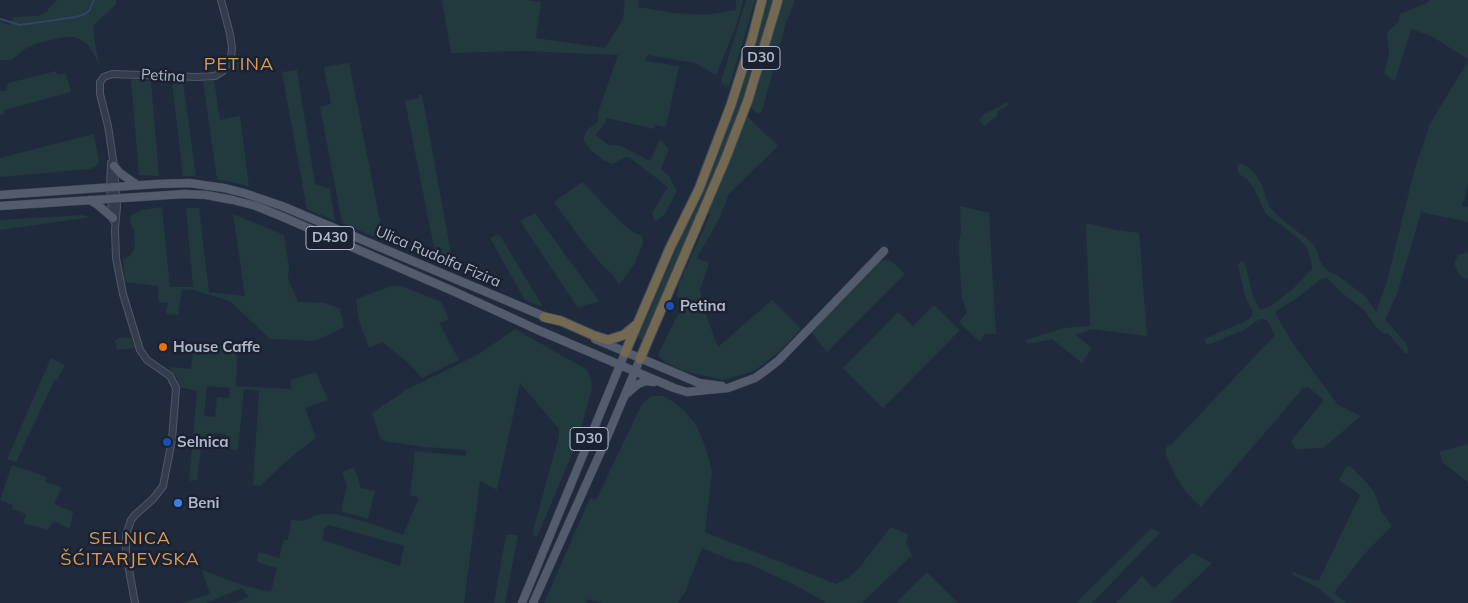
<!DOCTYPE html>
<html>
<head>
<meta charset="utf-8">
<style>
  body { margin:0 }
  canvas { display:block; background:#202a3d }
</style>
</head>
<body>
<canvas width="1468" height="603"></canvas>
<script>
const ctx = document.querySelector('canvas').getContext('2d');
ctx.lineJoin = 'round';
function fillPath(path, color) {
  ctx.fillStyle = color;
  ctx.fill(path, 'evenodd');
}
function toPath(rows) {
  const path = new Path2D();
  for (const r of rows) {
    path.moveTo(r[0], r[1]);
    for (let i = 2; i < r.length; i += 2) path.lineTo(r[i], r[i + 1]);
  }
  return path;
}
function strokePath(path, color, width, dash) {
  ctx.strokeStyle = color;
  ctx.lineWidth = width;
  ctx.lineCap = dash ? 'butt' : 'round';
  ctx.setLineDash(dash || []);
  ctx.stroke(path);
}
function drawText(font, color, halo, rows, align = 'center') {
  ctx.font = font + ' Mulish,sans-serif';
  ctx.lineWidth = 5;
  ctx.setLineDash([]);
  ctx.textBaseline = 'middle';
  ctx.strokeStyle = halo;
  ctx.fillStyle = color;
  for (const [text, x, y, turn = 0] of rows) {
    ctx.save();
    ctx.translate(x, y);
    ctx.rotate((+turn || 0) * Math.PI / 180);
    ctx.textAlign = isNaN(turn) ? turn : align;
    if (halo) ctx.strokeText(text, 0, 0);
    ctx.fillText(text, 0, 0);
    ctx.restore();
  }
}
fillPath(toPath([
  [58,0,116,0,116,4,93,26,96,49,100,65,89,46,84,42,75,37,65,37,37,43,25,49,11,60,0,60,0,21,9,25,13,17,38,16,47,11,54,2],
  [442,0,526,0,541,2,536,38,605,48,623,19,625,0,639,0,638,7,675,13,706,15,736,10,736,0,743,0,737,24,716,75,695,63,648,55,645,61,679,66,666,127,656,125,654,129,607,118,602,127,595,135,609,145,621,146,650,161,660,139,669,149,661,169,669,176,677,191,665,214,655,222,652,213,668,187,629,157,625,157,613,164,605,161,590,150,583,139,588,129,598,122,598,113,618,55,523,51,451,53],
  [746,0,755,0,729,87,724,82,728,89,722,83,722,78],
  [767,0,774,0,758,55,742,102,719,163,642,345,640,345,642,340,638,337,696,203,757,36],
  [782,0,795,0,786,23,762,111,757,114,750,106],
  [1429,0,1468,0,1468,59,1431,36,1411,29,1395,81,1384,74,1389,53,1387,33,1399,21,1400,14,1427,3],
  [235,53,250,66,251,69,230,71],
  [1468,61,1468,185,1462,206,1468,207,1468,222,1421,212,1397,294,1385,320,1406,343,1409,353,1406,353,1402,350,1389,334,1383,333,1376,327,1364,310,1342,293,1327,278,1321,279,1297,298,1276,311,1276,315,1296,348,1338,405,1361,416,1323,448,1296,449,1291,441,1324,400,1308,387,1304,387,1201,507,1185,491,1175,475,1165,453,1167,446,1171,445,1275,335,1268,322,1265,319,1260,319,1244,330,1207,345,1204,340,1209,337,1244,322,1251,317,1253,312,1245,296,1238,265,1242,261,1246,267,1253,296,1260,310,1271,306,1294,288,1312,269,1311,259,1306,246,1297,237,1266,214,1254,188,1247,179,1239,174,1237,169,1238,165,1241,163,1247,166,1256,175,1262,185,1269,206,1277,215,1312,243,1316,249,1320,261,1326,270,1337,275,1366,297,1376,312,1386,285,1415,168,1430,124],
  [349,63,384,241,342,223,320,107,331,104,324,67],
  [297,70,315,184,330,189,335,221,307,209,282,72],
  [56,71,57,75,66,73,71,92,4,110,4,114,0,115,0,91,6,91,8,83],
  [131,79,151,81,159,176,139,175],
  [214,80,220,120,240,116,249,186,217,179,203,81],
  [172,82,183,82,196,176,183,176],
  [422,94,452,259,440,265,437,263,405,101,419,98,419,95],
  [1006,102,1009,105,998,111,997,116,984,126,979,120,984,114,998,107,998,108],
  [746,115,778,146,729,194,719,219,697,258,709,263,700,290,706,315,718,347,772,300,801,329,779,352,754,371,724,380,683,371,664,361,658,355,680,310,677,295,679,284,710,215,708,213],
  [94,134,99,162,96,166,90,169,0,177,0,158],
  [582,182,625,226,636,234,642,235,643,243,635,263,619,285,613,275,601,264,579,237,554,202],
  [960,206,989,213,996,334,985,334,980,342,959,322,967,312,962,298,961,285,959,255,959,241,961,232],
  [162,207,170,287,193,287,186,208,199,208,209,292,245,296,233,214,284,235,289,268,288,279,298,302,325,303,340,309,344,327,315,341,273,339,269,338,230,301,193,290,182,289,178,315,166,314,168,303,159,302,158,286,125,282,123,259,130,256,135,248,134,230,131,225,130,216,141,210],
  [535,213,599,301,578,308,520,221],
  [82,215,91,217,0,230,0,220],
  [1086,223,1116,230,1139,233,1147,336,1091,329,1076,335,1092,348,1082,363,1052,339,1028,344,1026,340,1064,328,1090,326],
  [499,234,542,305,540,306,525,300,490,238],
  [1468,252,1468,280,1460,276,1454,263,1458,255],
  [885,259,891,261,905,274,827,352,811,332,879,262],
  [391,286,402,286,441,302,449,319,439,323,459,360,422,378,406,361,382,342,369,348,358,318,356,299],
  [934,305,960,330,883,408,843,368,898,312,913,326],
  [515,329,586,369,591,378,592,388,578,440,537,537,532,535,559,436,559,429,520,383,497,490,480,481,464,603,235,603,249,597,242,588,206,603,182,603,210,594,202,570,245,586,271,592,277,568,257,562,259,552,279,558,284,540,288,540,291,520,302,521,320,514,336,514,373,524,403,535,419,498,410,495,415,451,466,456,466,450,424,447,384,441,380,438,372,413,406,390,479,354],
  [329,525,404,546,400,566,323,540,324,528],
  [131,337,134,348,117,350,115,340,118,340,117,338],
  [194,344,237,346,236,386,291,389,291,380,316,372,328,400,305,408,316,438,291,457,260,486,253,485,259,391,244,389,238,450,225,448,226,434,214,433,214,441,202,440,197,480,189,481,197,391,179,387,177,378,170,370,171,367,191,369],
  [207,386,230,388,229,398,217,397,215,417,204,416],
  [51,358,65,365,57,380,55,379,16,462,7,459],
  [651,396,664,396,682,408,696,425,705,446,712,471,705,532,836,584,848,578,858,569,891,527,908,535,906,543,912,555,862,603,827,603,797,586,747,563,736,562,702,548,685,592,678,603,602,603,588,599,586,603,544,603,590,498,596,500,642,404],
  [1468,444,1468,482,1443,463,1439,452],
  [12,465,47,477,45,482,62,487,54,504,73,512,70,529,54,521,48,530,23,523,26,514,12,509,13,505,0,500],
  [1350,466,1367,483,1374,492,1381,511,1392,526,1365,553,1334,593,1346,603,1336,603,1319,589,1292,574,1293,572,1314,580,1319,580,1360,495,1339,480,1346,467],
  [354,467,361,488,375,491,368,519,341,511,347,485,342,472],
  [1152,528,1160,533,1092,603,1076,603],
  [506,535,518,535,505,603,494,603],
  [1192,553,1212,563,1170,603,1116,603,1142,576,1154,588],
  [927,572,958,603,896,603]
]), '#22393e');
strokePath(toPath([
  [0,19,20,25,76,17,85,14,89,11,94,0]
]), '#324466', 2);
const minor = toPath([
  [111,163,110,187,113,220],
  [135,603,126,553,126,535,131,520,135,515,153,499,163,486,172,440,176,388,170,376,147,360,140,350,123,294,116,258,115,229,117,206,114,166,108,126,100,94,100,82,104,77,112,74,197,77,215,76,223,71,231,58,232,48,230,34,221,0]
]);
const major = toPath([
  [114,166,120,173,137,185],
  [0,195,157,184,189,183,224,188,244,193,282,206,548,318],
  [90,200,98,205,113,218],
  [0,206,185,194,206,195,233,200,256,206,283,217,453,291,538,330,674,388,687,392,728,388,755,378,765,371,779,360,884,251],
  [595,339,699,383,722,386],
  [625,395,638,384,646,381,654,382],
  [522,603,625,353],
  [533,603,602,449,640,359]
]);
const highway = toPath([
  [544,317,561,321,595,336,608,340,624,335,636,325],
  [625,353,670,248,699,189,731,105,752,39,762,0],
  [640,359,725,160,748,100,778,0]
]);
strokePath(minor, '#4f5767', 8);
strokePath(major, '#3e4655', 9);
strokePath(highway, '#3c4454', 11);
strokePath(minor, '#343d4d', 6);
strokePath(major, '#525c6d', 8);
strokePath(highway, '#736851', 9);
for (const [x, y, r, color] of [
  [670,306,5,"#1a4fb4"],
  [163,347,5,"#e8710a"],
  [167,442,5,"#1a4fb4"],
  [178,503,5,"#3f7fe0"]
]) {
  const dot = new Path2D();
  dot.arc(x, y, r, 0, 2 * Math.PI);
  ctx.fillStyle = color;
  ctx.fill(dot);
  strokePath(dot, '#1a2231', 2);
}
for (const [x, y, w] of [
  [761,58,38],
  [330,238,48],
  [589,439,38]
]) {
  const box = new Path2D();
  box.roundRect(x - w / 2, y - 11.5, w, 23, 4);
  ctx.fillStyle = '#1a2231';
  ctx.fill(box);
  strokePath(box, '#afb7c8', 1);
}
drawText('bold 14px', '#afb7c8', null, [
  ["D30",761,58],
  ["D430",330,238],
  ["D30",589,439]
]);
drawText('15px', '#afb7c8', '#1a2231', [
  ["Petina",163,76,3],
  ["Ulica Rudolfa Fizira",438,257,23]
]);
drawText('bold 15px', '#afb7c8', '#1a2231', [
  ["Petina",680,306],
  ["House Caffe",173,347],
  ["Selnica",177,442],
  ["Beni",188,503]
], 'left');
ctx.letterSpacing = '1px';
drawText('18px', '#dd9a56', '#1a2231', [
  ["PETINA",239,65],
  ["SELNICA",130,539],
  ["ŠĆITARJEVSKA",130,560]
]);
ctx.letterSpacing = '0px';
</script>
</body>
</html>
